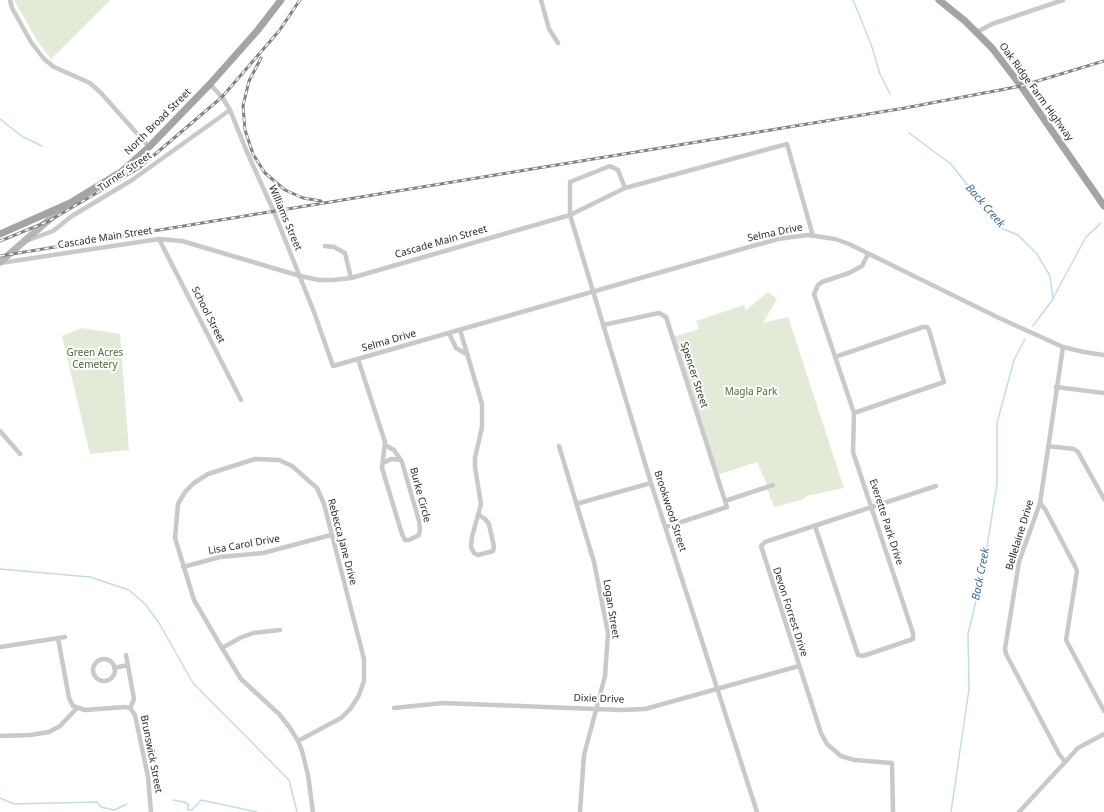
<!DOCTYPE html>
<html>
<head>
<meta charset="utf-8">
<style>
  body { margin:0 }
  canvas { display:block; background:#fff }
</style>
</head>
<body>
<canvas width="1104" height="812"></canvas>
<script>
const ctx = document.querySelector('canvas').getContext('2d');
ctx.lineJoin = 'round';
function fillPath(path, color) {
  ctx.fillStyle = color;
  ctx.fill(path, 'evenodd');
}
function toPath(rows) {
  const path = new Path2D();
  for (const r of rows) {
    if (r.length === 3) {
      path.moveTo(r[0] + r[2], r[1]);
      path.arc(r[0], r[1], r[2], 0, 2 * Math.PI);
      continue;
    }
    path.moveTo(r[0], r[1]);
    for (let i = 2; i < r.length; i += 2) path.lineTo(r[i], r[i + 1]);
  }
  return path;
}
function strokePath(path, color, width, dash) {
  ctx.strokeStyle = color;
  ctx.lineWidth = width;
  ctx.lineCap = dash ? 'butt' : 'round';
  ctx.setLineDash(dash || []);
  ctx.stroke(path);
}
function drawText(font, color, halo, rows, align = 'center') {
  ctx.font = font + ' "Noto Sans",sans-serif';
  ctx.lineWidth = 4;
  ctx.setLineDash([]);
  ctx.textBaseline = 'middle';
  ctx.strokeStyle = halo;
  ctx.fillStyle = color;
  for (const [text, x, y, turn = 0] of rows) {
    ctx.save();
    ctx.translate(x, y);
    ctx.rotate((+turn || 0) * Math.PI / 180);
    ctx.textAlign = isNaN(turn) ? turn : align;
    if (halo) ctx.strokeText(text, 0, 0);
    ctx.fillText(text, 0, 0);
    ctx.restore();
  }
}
fillPath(toPath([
  [14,0,110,0,51,59,38,42],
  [768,292,777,299,763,323,788,317,844,488,806,496,804,499,775,507,770,498,766,482,757,462,717,475,673,337,699,329,696,321,744,305,746,310],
  [82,328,120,334,129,450,90,454,62,336]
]), '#e2ebd8');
strokePath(toPath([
  [853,0,871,44,880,74,890,94],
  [0,119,23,137,42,146],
  [909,133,951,164,1001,228,1018,235,1037,254,1050,276,1053,299,1033,326],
  [1053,298,1086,237,1101,223],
  [0,569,90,577,129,590,145,604,159,623,193,683,289,780,297,812],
  [0,798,14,804,97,802,101,807,114,810,127,804],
  [173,800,184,802,188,804,188,810,192,810,201,800,257,812],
  [951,812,969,689,968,634,983,572,997,484,997,423,1014,360,1025,339]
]), '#c3dbed', 1.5);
strokePath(toPath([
  [10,0,12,8,31,42,44,59,54,67,90,83,101,93,149,147],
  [541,0,549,29,558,43],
  [977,32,992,24,1063,0],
  [210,84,222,97,230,110,247,152,274,212,314,312,333,366,742,249,778,239,808,235,835,239,849,244,997,317,1063,347,1084,352,1104,355],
  [625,188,618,170,610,166,570,182,570,215,651,483,757,812],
  [159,239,241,400],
  [26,241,53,231,72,216,132,180,230,110],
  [325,246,334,247,345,253,351,278],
  [0,263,159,239,182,241,300,276,319,280,333,280,351,278,570,215,625,188,787,144,813,236],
  [603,325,659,313,666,317,727,507,666,527],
  [460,330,482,404,482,427,475,458,475,467,481,504,472,537,471,547,474,553,478,555,493,551,494,547,489,524,485,519,479,515],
  [449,333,456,348,468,355],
  [1063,347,1040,503,1019,562,1005,649,1006,654,1059,754,1065,762],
  [835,357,923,327,927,327,929,330,944,382,854,413],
  [358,359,385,442,382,468,402,534,405,540,409,540,419,535,420,529,419,521,402,462,394,450,385,445],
  [1056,387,1104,393],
  [0,431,20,454],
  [559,446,594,562,608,633,605,676,584,755,580,812],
  [1048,446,1074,449,1078,452,1104,499],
  [383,463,391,459,401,460],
  [725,501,773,485],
  [1040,503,1045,509,1075,566,1077,571,1066,640,1104,711],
  [576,504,651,483],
  [815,526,858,655,863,656,913,639,913,633,853,452,854,413,814,294,818,285,822,282,849,273,862,266,868,254],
  [183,567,220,557,263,553,331,535],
  [58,638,69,698,73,706,85,710,125,707,130,708,135,715,148,777,151,812],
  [0,647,65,637],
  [222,648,240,638,253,633,280,630],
  [126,655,134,699,130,708],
  [104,670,11],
  [114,668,128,665],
  [394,708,443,703,622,710,645,709,799,666],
  [0,736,30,735,49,732,60,726,77,708],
  [298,741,341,718,351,708,359,695,364,681,364,659,324,504,317,488,292,466,279,460,255,459,208,474,194,483,185,492,178,504,175,538,194,600,222,648,241,679,279,714,290,728,298,741,302,751,308,775,313,812],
  [893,812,892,763,854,760,841,756,827,744,821,733,761,546,765,542,936,486],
  [1019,812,1078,748,1104,734]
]), '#c9c9c9', 4.5);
strokePath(toPath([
  [0,262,65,206]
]), '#b6b6b6', 7);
strokePath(toPath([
  [939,0,965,21,992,48,1021,86,1104,206],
  [0,234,70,203,121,172,149,147,210,84,257,31,281,0]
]), '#a4a4a4', 7);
const rail = toPath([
  [261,58,249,81,243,106,245,130,253,154,265,173,285,190,303,198,321,201],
  [0,241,49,221,139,168,222,97,279,31,300,0],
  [0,256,905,108,1021,86,1104,61]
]);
strokePath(rail, '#818181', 3);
strokePath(rail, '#fff', 1.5, [4.5]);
drawText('10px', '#2c2c2c', '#fff', [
  ["Oak Ridge Farm Highway",1036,92,54],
  ["North Broad Street",158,122,-45],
  ["Turner Street",125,172,-34],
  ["Williams Street",285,218,67],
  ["Selma Drive",775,233,-12],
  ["Cascade Main Street",105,238,-9],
  ["Cascade Main Street",441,242,-16],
  ["School Street",208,315,63],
  ["Selma Drive",389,341,-16],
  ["Spencer Street",694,375,72],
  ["Burke Circle",420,495,75],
  ["Brookwood Street",670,511,72],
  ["Everette Park Drive",886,522,72],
  ["Bellelaine Drive",1020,535,-73],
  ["Rebecca Jane Drive",342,542,75],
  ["Lisa Carol Drive",244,545,-10],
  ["Logan Street",611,609,81],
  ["Devon Forrest Drive",790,612,72],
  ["Dixie Drive",599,699,2],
  ["Brunswick Street",151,754,79]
]);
drawText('10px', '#4e6b37', '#fff', [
  ["Green Acres",95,353],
  ["Cemetery",95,365],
  ["Magla Park",751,392]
]);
drawText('italic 11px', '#356c93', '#fff', [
  ["Back Creek",985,206,49],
  ["Back Creek",981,574,-79]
]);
</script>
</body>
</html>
